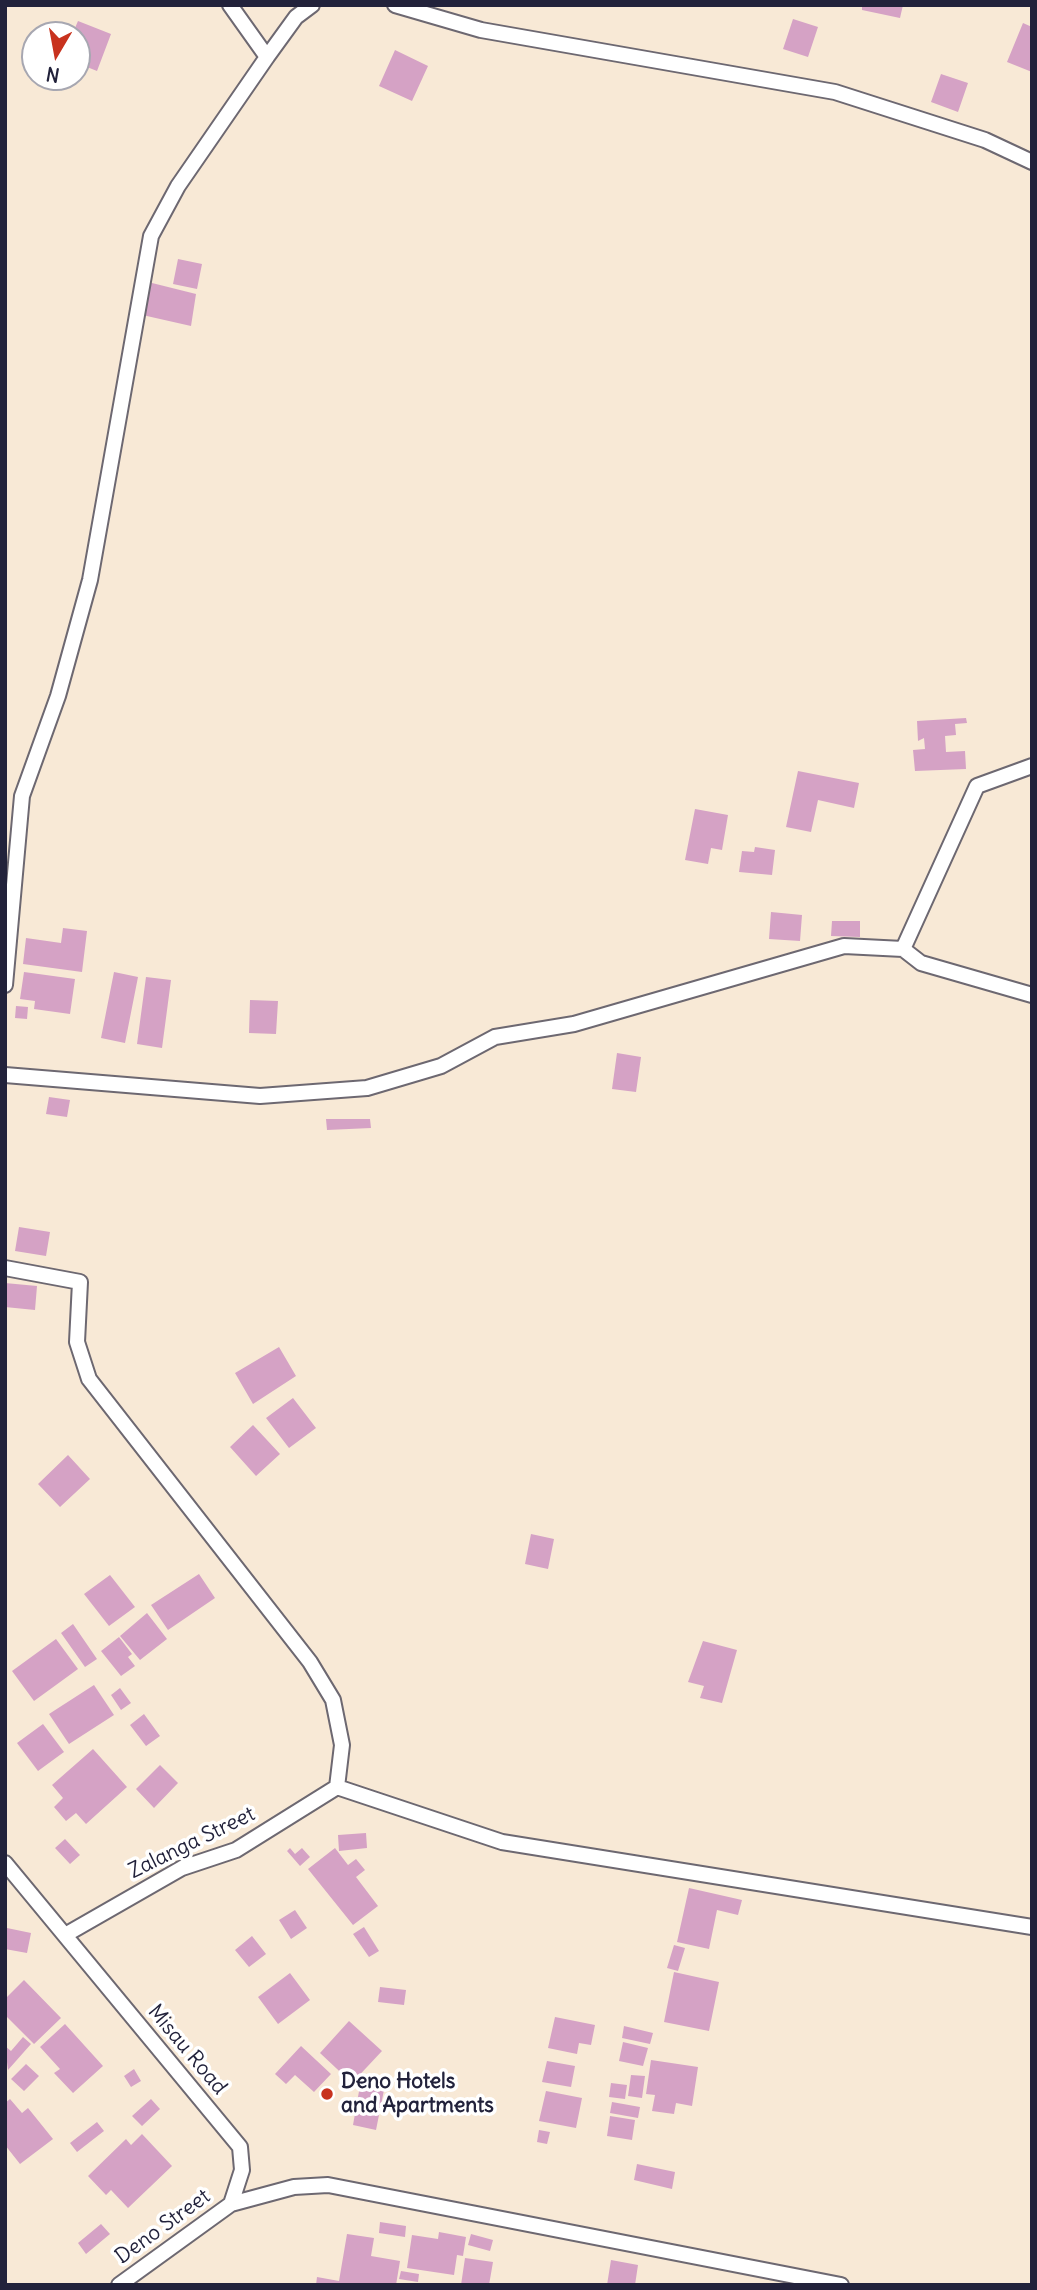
<!DOCTYPE html>
<html>
<head>
<meta charset="utf-8">
<style>
  body { margin:0 }
  #map { position:relative; width:1037px; height:2290px; overflow:hidden; background:#f8e9d6; font-family:Delius,sans-serif }
  canvas { display:block }
  .frame { position:absolute; inset:0; border:7px solid #22223b; pointer-events:none }
  .north { position:absolute; left:21px; top:21px; width:70px; height:70px; box-sizing:border-box; background:#fff; border:2px solid #a7a7b1; border-radius:50%; rotate:190deg; font-size:19px; font-weight:700; line-height:28px; text-align:center; color:#22223b }
  .north::after { content:''; display:block; margin:auto; width:24px; height:32px; background:#c8321e; clip-path:polygon(50% 0,100% 100%,50% 72%,0 100%) }
</style>
</head>
<body>
<div id="map">
<canvas width="1037" height="2290"></canvas>
<div class="frame"></div>
<div class="north">N</div>
</div>
<script>
const ctx = document.querySelector('canvas').getContext('2d');
ctx.lineJoin = 'round';
function fillPath(path, color) {
  ctx.fillStyle = color;
  ctx.fill(path, 'evenodd');
}
function toPath(rows) {
  const path = new Path2D();
  for (const r of rows) {
    path.moveTo(r[0], r[1]);
    for (let i = 2; i < r.length; i += 2) path.lineTo(r[i], r[i + 1]);
  }
  return path;
}
function strokePath(path, color, width, dash) {
  ctx.strokeStyle = color;
  ctx.lineWidth = width;
  ctx.lineCap = dash ? 'butt' : 'round';
  ctx.setLineDash(dash || []);
  ctx.stroke(path);
}
function drawText(font, color, halo, rows, align = 'center') {
  ctx.font = font + ' Delius,sans-serif';
  ctx.lineWidth = 7;
  ctx.setLineDash([]);
  ctx.textBaseline = 'middle';
  ctx.strokeStyle = halo;
  ctx.fillStyle = color;
  for (const [text, x, y, turn = 0] of rows) {
    ctx.save();
    ctx.translate(x, y);
    ctx.rotate((+turn || 0) * Math.PI / 180);
    ctx.textAlign = isNaN(turn) ? turn : align;
    if (halo) ctx.strokeText(text, 0, 0);
    ctx.fillText(text, 0, 0);
    ctx.restore();
  }
}
fillPath(toPath([
  [862,5,903,5,900,18,862,10],
  [793,19,818,27,808,57,783,49],
  [78,21,111,34,97,71,77,63,77,35,72,35],
  [1023,23,1032,27,1032,72,1007,62],
  [395,50,428,66,412,101,379,86],
  [941,74,968,83,958,112,931,102],
  [178,259,202,264,197,289,173,284],
  [144,281,196,294,191,326,138,314],
  [966,718,967,723,955,724,956,735,945,736,946,752,965,751,966,769,915,771,913,750,925,749,924,738,918,741,917,721],
  [798,771,859,783,854,808,818,800,811,832,786,827],
  [695,809,728,815,722,850,711,848,708,864,685,860],
  [755,847,775,850,772,875,739,872,742,851,754,852],
  [771,912,802,915,800,941,769,939],
  [832,921,860,921,860,937,831,936],
  [63,928,87,931,82,972,23,964,26,938,61,943],
  [24,972,75,979,70,1014,34,1009,35,1001,20,999],
  [114,972,138,977,125,1043,101,1038],
  [146,977,171,980,162,1048,137,1044],
  [250,1000,278,1001,276,1034,249,1033],
  [16,1006,28,1007,27,1019,15,1018],
  [617,1053,641,1057,636,1092,612,1089],
  [49,1097,70,1100,67,1117,46,1114],
  [326,1119,370,1119,371,1128,327,1130],
  [19,1227,50,1232,46,1256,15,1251],
  [5,1283,37,1286,35,1310,5,1307],
  [279,1347,296,1376,253,1404,235,1373],
  [293,1398,316,1428,289,1448,266,1418],
  [253,1425,280,1454,256,1476,230,1447],
  [68,1455,90,1479,60,1507,38,1484],
  [531,1534,554,1539,548,1569,525,1564],
  [199,1574,215,1598,168,1630,151,1605],
  [110,1575,135,1607,109,1626,84,1594],
  [147,1613,167,1639,140,1660,120,1636],
  [73,1624,97,1659,85,1667,61,1633],
  [119,1637,132,1654,128,1657,135,1666,121,1676,101,1651],
  [56,1639,78,1669,34,1701,12,1671],
  [703,1641,737,1650,722,1703,700,1698,704,1686,688,1682],
  [94,1685,114,1715,69,1744,49,1714],
  [120,1688,131,1703,121,1710,111,1695],
  [144,1714,160,1736,146,1746,130,1725],
  [43,1724,64,1752,38,1771,17,1743],
  [93,1749,127,1787,86,1824,76,1813,66,1821,54,1807,63,1798,52,1785],
  [160,1765,178,1783,154,1808,136,1789],
  [366,1833,367,1848,339,1851,338,1835],
  [65,1839,80,1855,70,1864,55,1848],
  [290,1848,295,1854,302,1848,310,1857,300,1866,287,1851],
  [335,1848,348,1865,356,1859,365,1870,356,1877,378,1906,353,1925,308,1869],
  [689,1888,742,1900,738,1915,717,1910,709,1949,677,1942],
  [295,1910,307,1928,291,1939,279,1920],
  [364,1927,379,1951,369,1957,353,1934],
  [7,1928,31,1933,27,1953,5,1949],
  [252,1936,266,1954,249,1967,235,1950],
  [674,1945,685,1948,678,1971,667,1968],
  [674,1972,719,1982,709,2031,664,2022],
  [290,1973,310,2000,278,2024,258,1997],
  [24,1980,61,2018,34,2044,5,2015,5,1999],
  [380,1987,406,1990,404,2005,378,2002],
  [555,2017,595,2025,591,2045,579,2043,577,2054,548,2048],
  [349,2021,382,2051,352,2083,320,2053],
  [65,2024,103,2066,73,2093,54,2073,60,2069,40,2047],
  [624,2026,653,2033,650,2044,622,2038],
  [23,2037,31,2044,8,2070,5,2046,11,2051],
  [623,2042,648,2048,643,2066,619,2061],
  [301,2046,331,2074,314,2092,295,2075,286,2084,275,2074],
  [651,2060,698,2067,692,2106,676,2103,674,2114,652,2111,655,2095,646,2094],
  [547,2061,575,2066,571,2087,542,2082],
  [26,2064,39,2076,24,2091,11,2079],
  [134,2069,141,2081,131,2087,124,2076],
  [631,2075,645,2076,642,2098,628,2096],
  [361,2080,385,2085,376,2130,353,2125],
  [611,2083,627,2085,625,2099,609,2097],
  [546,2091,582,2098,576,2128,539,2121],
  [10,2099,22,2113,28,2108,53,2139,20,2164,5,2145,5,2103],
  [151,2099,160,2109,142,2126,132,2116],
  [612,2102,640,2107,638,2118,610,2113],
  [610,2116,635,2120,632,2140,607,2136],
  [97,2122,104,2131,77,2152,70,2143],
  [539,2130,550,2132,547,2144,537,2142],
  [142,2134,172,2166,128,2208,111,2190,106,2195,88,2176,126,2139,131,2145],
  [637,2164,675,2172,672,2189,634,2180],
  [380,2222,406,2226,405,2237,379,2233],
  [101,2224,110,2234,86,2254,78,2243],
  [439,2232,466,2237,463,2256,457,2255,454,2275,407,2268,412,2235,438,2239],
  [347,2234,374,2238,371,2256,400,2261,396,2285,316,2285,317,2277,339,2281],
  [471,2234,493,2240,490,2251,468,2245],
  [465,2258,493,2262,489,2285,461,2285],
  [611,2260,638,2265,635,2285,607,2285],
  [401,2271,419,2274,418,2282,399,2279]
]), '#d5a2c5');
const street = toPath([
  [230,5,267,57],
  [395,5,481,30,835,92,985,140,1032,162],
  [903,949,921,963,1032,995],
  [5,985,22,796,58,696,90,580,151,236,178,186,267,57,296,17,312,5],
  [5,1075,260,1096,367,1088,441,1066,495,1037,574,1024,844,946,903,949,977,786,1032,766],
  [5,1268,80,1282,77,1342,89,1379,310,1662,333,1700,342,1745,337,1787],
  [337,1787,502,1842,1032,1927],
  [5,1863,240,2147,242,2170,231,2204],
  [65,1935,182,1868,236,1850,337,1787],
  [119,2285,231,2204,294,2187,328,2185,841,2285]
]);
strokePath(street, '#6d6871', 18);
strokePath(street, '#fff', 14);
for (const [x, y, r, color] of [
  [327,2094,7,"#c8321e"]
]) {
  const dot = new Path2D();
  dot.arc(x, y, r, 0, 2 * Math.PI);
  ctx.fillStyle = color;
  ctx.fill(dot);
  strokePath(dot, '#fff', 2.5);
}
drawText('21px', '#22223b', '#fff', [
  ["Zalanga Street",192,1843,-26],
  ["Misau Road",187,2050,50],
  ["Deno Street",163,2227,-36]
]);
drawText('bold 21px', '#22223b', '#fff', [
  ["Deno Hotels",341,2082],
  ["and Apartments",341,2106]
], 'left');
</script>
</body>
</html>
